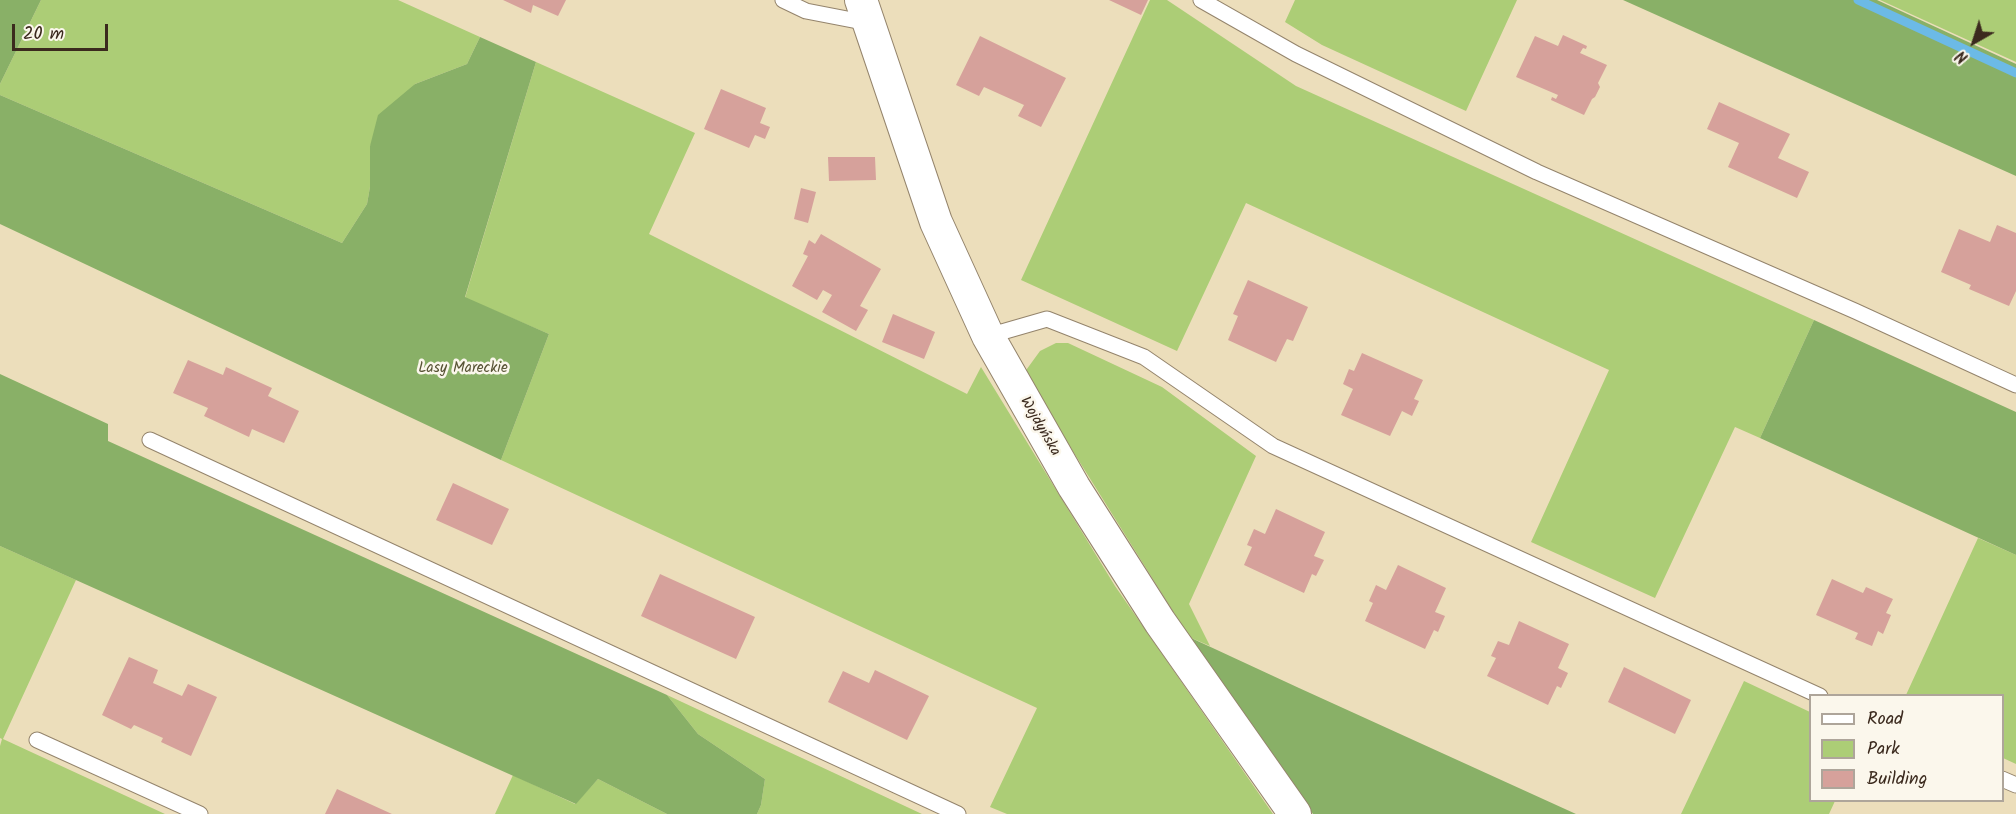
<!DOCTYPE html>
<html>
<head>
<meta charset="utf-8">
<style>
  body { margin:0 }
  #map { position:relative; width:2016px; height:814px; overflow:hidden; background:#ecdebb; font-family:Kalam,sans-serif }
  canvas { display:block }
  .legend { position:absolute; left:1809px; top:694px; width:195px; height:108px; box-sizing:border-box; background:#fbf7ec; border:2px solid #aea59a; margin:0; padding:8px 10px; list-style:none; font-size:18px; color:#3b2a1e }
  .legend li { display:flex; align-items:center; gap:12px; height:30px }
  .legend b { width:30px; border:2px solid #aea59a }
  .north { position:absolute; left:1944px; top:12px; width:60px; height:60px; -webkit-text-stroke:4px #fbf7ec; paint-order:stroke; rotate:219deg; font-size:16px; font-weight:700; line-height:24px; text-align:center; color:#3b2a1e }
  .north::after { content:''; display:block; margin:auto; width:21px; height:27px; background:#3b2a1e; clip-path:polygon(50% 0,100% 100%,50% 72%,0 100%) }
  .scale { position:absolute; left:12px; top:24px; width:96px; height:27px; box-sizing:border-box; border:3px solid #3b2a1e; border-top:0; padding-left:8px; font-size:18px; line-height:21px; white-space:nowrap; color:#3b2a1e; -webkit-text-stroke:4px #fbf7ec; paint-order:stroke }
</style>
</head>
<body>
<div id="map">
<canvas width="2016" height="814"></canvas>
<ul class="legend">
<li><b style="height:8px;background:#fff"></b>Road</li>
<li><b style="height:16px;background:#accd76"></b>Park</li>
<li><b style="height:16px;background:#d6a19b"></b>Building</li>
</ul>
<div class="north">N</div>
<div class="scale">20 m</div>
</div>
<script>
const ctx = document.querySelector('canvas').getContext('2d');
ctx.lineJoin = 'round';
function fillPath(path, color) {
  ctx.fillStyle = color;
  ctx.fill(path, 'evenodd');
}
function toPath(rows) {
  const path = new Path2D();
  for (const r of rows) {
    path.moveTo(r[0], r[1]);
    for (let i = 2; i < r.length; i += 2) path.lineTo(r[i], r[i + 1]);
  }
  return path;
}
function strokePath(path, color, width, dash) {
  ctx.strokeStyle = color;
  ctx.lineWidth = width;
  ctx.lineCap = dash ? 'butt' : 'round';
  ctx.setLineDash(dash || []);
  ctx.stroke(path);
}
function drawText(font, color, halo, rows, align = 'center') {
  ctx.font = font + ' Kalam,sans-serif';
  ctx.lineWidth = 5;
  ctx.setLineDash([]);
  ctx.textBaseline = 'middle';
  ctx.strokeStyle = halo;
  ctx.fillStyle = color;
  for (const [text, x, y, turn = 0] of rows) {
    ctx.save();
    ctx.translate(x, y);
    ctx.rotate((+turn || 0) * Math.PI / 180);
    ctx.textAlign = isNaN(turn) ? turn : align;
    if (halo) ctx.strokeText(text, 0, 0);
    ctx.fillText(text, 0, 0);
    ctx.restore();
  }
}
fillPath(toPath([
  [41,0,398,0,480,37,467,64,415,84,370,146,370,187,367,204,342,243,0,95,0,84],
  [1150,0,1167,0,1296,86,1814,320,1760,438,1735,427,1655,598,1531,542,1609,370,1246,203,1177,351,1021,280],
  [1295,0,1517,0,1466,111,1322,45,1285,22],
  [1880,0,2016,0,2016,62],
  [536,62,695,133,649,234,967,394,981,367,1115,586,1273,814,1007,814,990,807,1037,708,501,460,549,334,465,298],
  [1056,343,1068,343,1162,387,1256,456,1189,604,1210,646,1189,637,1024,373,1040,351],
  [1978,538,2016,555,2016,764,2003,758,2002,696,1906,695],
  [0,546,76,580,3,739,165,814,0,814,0,746,2,739,0,738],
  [1744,681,1810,712,1810,800,1835,801,1829,814,1681,814],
  [667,695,922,814,757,814,761,805,765,779,698,734],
  [513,775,575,804,598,779,667,814,495,814]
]), '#accd76');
fillPath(toPath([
  [0,0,41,0,0,84],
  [1623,0,1877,0,2016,64,2016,176],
  [480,37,536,62,465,297,549,334,501,460,0,224,0,95,342,243,367,204,370,187,370,146,378,115,415,84,467,64],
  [1814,320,2016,412,2016,555,1760,438],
  [0,374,108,424,108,441,667,695,698,734,765,779,761,805,757,814,667,814,598,779,576,804,0,546],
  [1189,637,1299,688,1576,814,1313,814]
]), '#89b067');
strokePath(toPath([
  [1858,0,2016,73]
]), '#6cbae6', 9);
fillPath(toPath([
  [503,0,566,0,558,16,533,5,531,13],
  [1109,0,1148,0,1141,15],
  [1563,35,1587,46,1586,49,1583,48,1580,53,1607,65,1598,83,1600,87,1595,97,1592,99,1584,115,1551,100,1552,97,1556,99,1558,95,1516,77,1535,36,1558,46],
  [980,36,1066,78,1041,127,1018,116,1024,105,984,87,979,96,956,85],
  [721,89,766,108,760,123,770,127,765,139,755,135,749,148,704,129],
  [1719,102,1790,134,1778,158,1809,172,1797,198,1728,167,1739,143,1707,129],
  [828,157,875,157,876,180,829,181],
  [801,188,816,192,808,223,794,219],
  [1997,225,2016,233,2016,291,2009,306,1969,289,1971,285,1941,272,1959,229,1990,242],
  [821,234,881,269,860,306,868,310,856,331,822,312,832,295,823,290,817,300,792,286,808,256,803,254,809,240,815,244],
  [1248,280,1308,307,1293,341,1287,339,1276,362,1228,340,1238,316,1233,314],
  [893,314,935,332,924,359,882,342],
  [1362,353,1423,380,1414,399,1419,401,1412,416,1402,411,1390,436,1341,415,1353,389,1343,384,1349,369,1354,371],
  [188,360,223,375,226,367,272,388,268,396,299,411,284,443,252,429,249,437,204,416,208,408,173,393],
  [453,483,509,509,492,545,436,520],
  [1276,509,1325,532,1314,556,1324,560,1316,576,1312,574,1304,593,1244,565,1252,547,1247,545,1254,529,1265,534],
  [1398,565,1446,588,1435,612,1445,616,1438,632,1434,630,1425,649,1365,621,1373,603,1369,601,1376,585,1386,590],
  [660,574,755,617,736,659,641,616],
  [1832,579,1863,593,1866,587,1893,599,1886,613,1891,615,1883,634,1878,631,1872,646,1855,639,1858,633,1816,615],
  [1519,621,1569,644,1558,668,1568,673,1561,688,1557,686,1548,705,1487,676,1496,658,1491,656,1498,641,1509,645],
  [129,657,158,670,153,683,182,696,188,684,217,697,191,756,161,742,163,738,134,725,131,729,102,715],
  [1624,667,1691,700,1675,734,1608,702],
  [875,670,929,696,907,740,828,702,843,671,869,683],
  [337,789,392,814,325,814]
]), '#d6a19b');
const lane = toPath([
  [783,0,806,11,868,23],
  [1201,0,1296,54,1537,172,1855,311,2016,385],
  [988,336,1047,319,1144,357,1273,446,1820,696],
  [150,440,958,814],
  [37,740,200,814],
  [2002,779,2016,785]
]);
const street = toPath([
  [861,0,936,222,988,336,1074,487,1160,622,1295,814]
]);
strokePath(lane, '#94846c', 17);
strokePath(street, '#94846c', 34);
strokePath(lane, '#fff', 15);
strokePath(street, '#fff', 32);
drawText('15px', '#575334', '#fbf7ec', [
  ["Lasy Mareckie",463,369]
]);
drawText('15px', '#3b2a1e', '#fbf7ec', [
  ["Wojdyńska",1039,427,60]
]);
</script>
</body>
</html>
